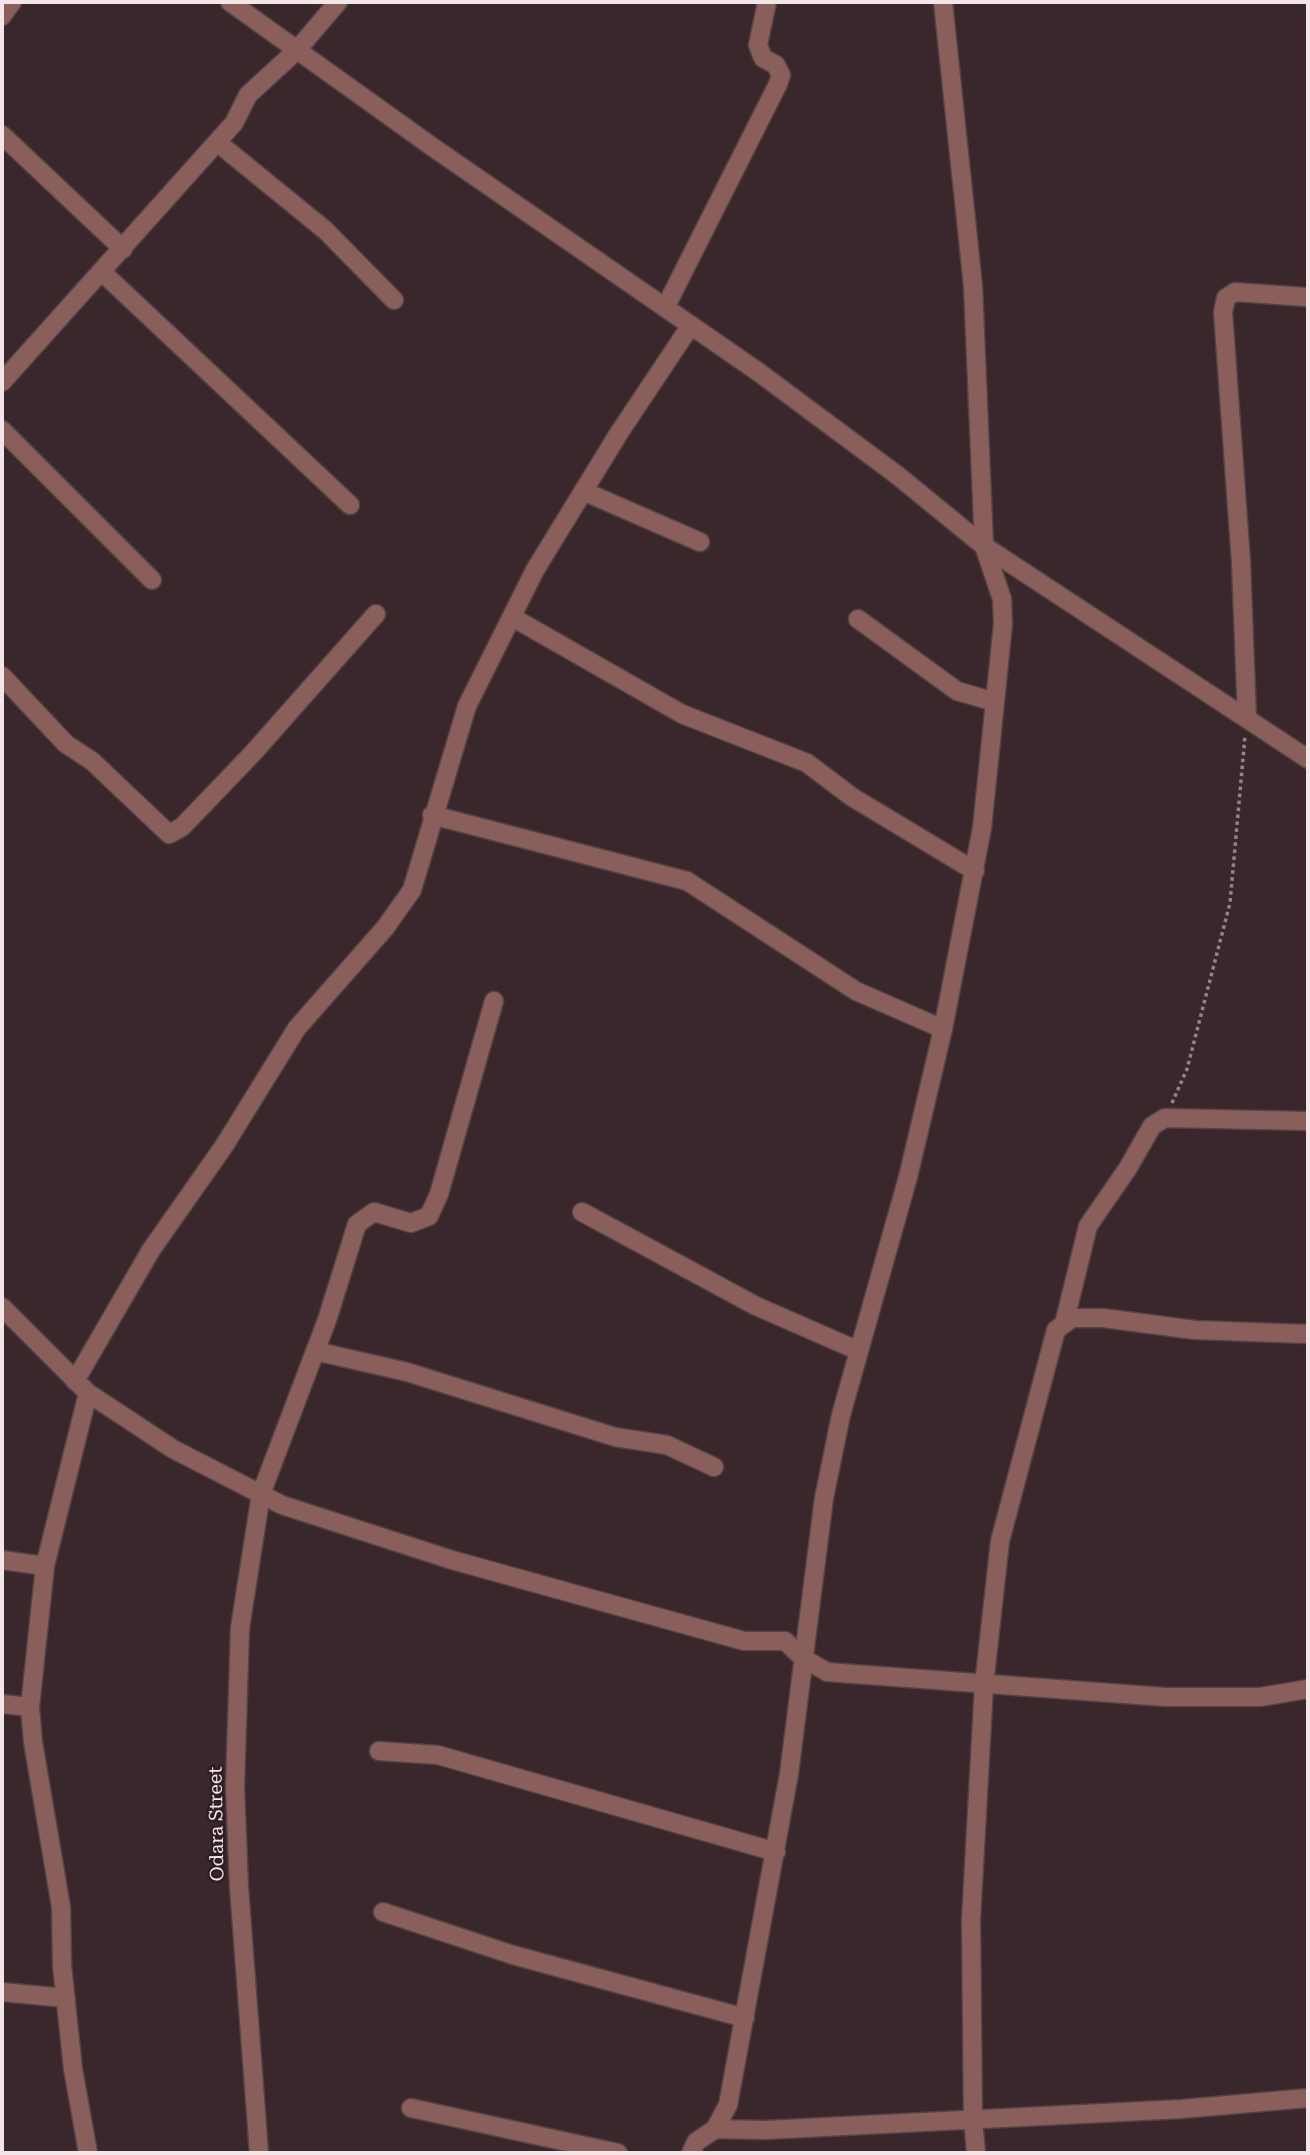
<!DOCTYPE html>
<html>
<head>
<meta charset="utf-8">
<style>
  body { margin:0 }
  #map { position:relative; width:1310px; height:2155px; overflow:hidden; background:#39272b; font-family:"Roboto Serif",serif }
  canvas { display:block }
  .frame { position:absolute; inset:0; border:4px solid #f2e6e9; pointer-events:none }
</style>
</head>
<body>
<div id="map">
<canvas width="1310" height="2155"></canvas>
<div class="frame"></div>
</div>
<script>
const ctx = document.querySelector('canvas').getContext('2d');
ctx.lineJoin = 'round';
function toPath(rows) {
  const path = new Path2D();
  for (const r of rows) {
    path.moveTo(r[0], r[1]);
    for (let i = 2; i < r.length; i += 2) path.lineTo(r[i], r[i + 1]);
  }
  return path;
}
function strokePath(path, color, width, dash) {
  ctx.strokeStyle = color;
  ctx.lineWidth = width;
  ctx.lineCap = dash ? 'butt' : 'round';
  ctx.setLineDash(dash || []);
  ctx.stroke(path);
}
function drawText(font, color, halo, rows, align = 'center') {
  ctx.font = font + ' "Roboto Serif",serif';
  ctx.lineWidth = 5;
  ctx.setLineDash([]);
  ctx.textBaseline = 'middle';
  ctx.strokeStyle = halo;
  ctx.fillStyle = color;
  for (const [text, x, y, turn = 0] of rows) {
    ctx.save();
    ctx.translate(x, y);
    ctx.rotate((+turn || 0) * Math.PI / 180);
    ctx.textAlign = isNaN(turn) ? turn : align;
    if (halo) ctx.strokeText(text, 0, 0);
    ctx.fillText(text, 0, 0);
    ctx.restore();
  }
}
const minor = toPath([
  [230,2,434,148,757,371,897,475,984,546,1308,759],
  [2,16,12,2],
  [2,135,123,249],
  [217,142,325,230,394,300],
  [102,272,350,505],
  [666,306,778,84,781,75,776,65,763,58,758,45,767,2],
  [2,382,234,123,248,95,297,50,338,2],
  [2,430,152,580],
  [583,491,700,542],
  [512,617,682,714,807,763,852,797,975,871],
  [858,619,957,691,995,702],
  [2,676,66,744,92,761,169,834,182,827,253,753,376,614],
  [1247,718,1241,562,1223,312,1226,298,1235,292,1306,297],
  [432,815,687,881,856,991,943,1029],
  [582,1212,756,1306,859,1351],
  [2,1307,88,1393,173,1449,282,1505,452,1560,744,1641,785,1641,803,1658,827,1672,1165,1697,1260,1697,1308,1689],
  [1064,1324,1088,1226,1128,1168,1152,1126,1165,1118,1308,1121],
  [315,1351,407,1372,615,1437,667,1445,714,1467],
  [75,1381,151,1250,224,1146,297,1028,385,928,412,890,467,706,535,570,619,433,691,325],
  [88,1393,45,1566,30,1707,33,1742,61,1907,62,1965,73,2069,88,2153],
  [2,1560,45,1566],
  [2,1704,30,1707],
  [379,1751,438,1755,776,1852],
  [383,1912,513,1955,745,2018],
  [2,1992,66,1998],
  [411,2108,618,2153],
  [715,2129,765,2130,1182,2109,1308,2098],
  [259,2153,239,1887,235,1787,240,1628,261,1494,327,1320,357,1224,374,1212,411,1223,429,1216,439,1194,494,1001],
  [691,2153,696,2142,715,2129,728,2105,789,1774,824,1498,841,1415,908,1177,943,1029,982,828,1003,624,1002,599,984,546,973,286,943,2],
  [976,2153,973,2118,971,1920,984,1685,1000,1541,1056,1330,1072,1318,1103,1318,1195,1330,1308,1334]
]);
strokePath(minor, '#534246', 21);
strokePath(toPath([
  [1172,1103,1187,1069,1230,903,1245,736]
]), '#938488', 3.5, [3.5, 3.5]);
strokePath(minor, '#895e5b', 18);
drawText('19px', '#f2e6e9', '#2e1d22', [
  ["Odara Street",217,1824,-91]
]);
</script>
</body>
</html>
